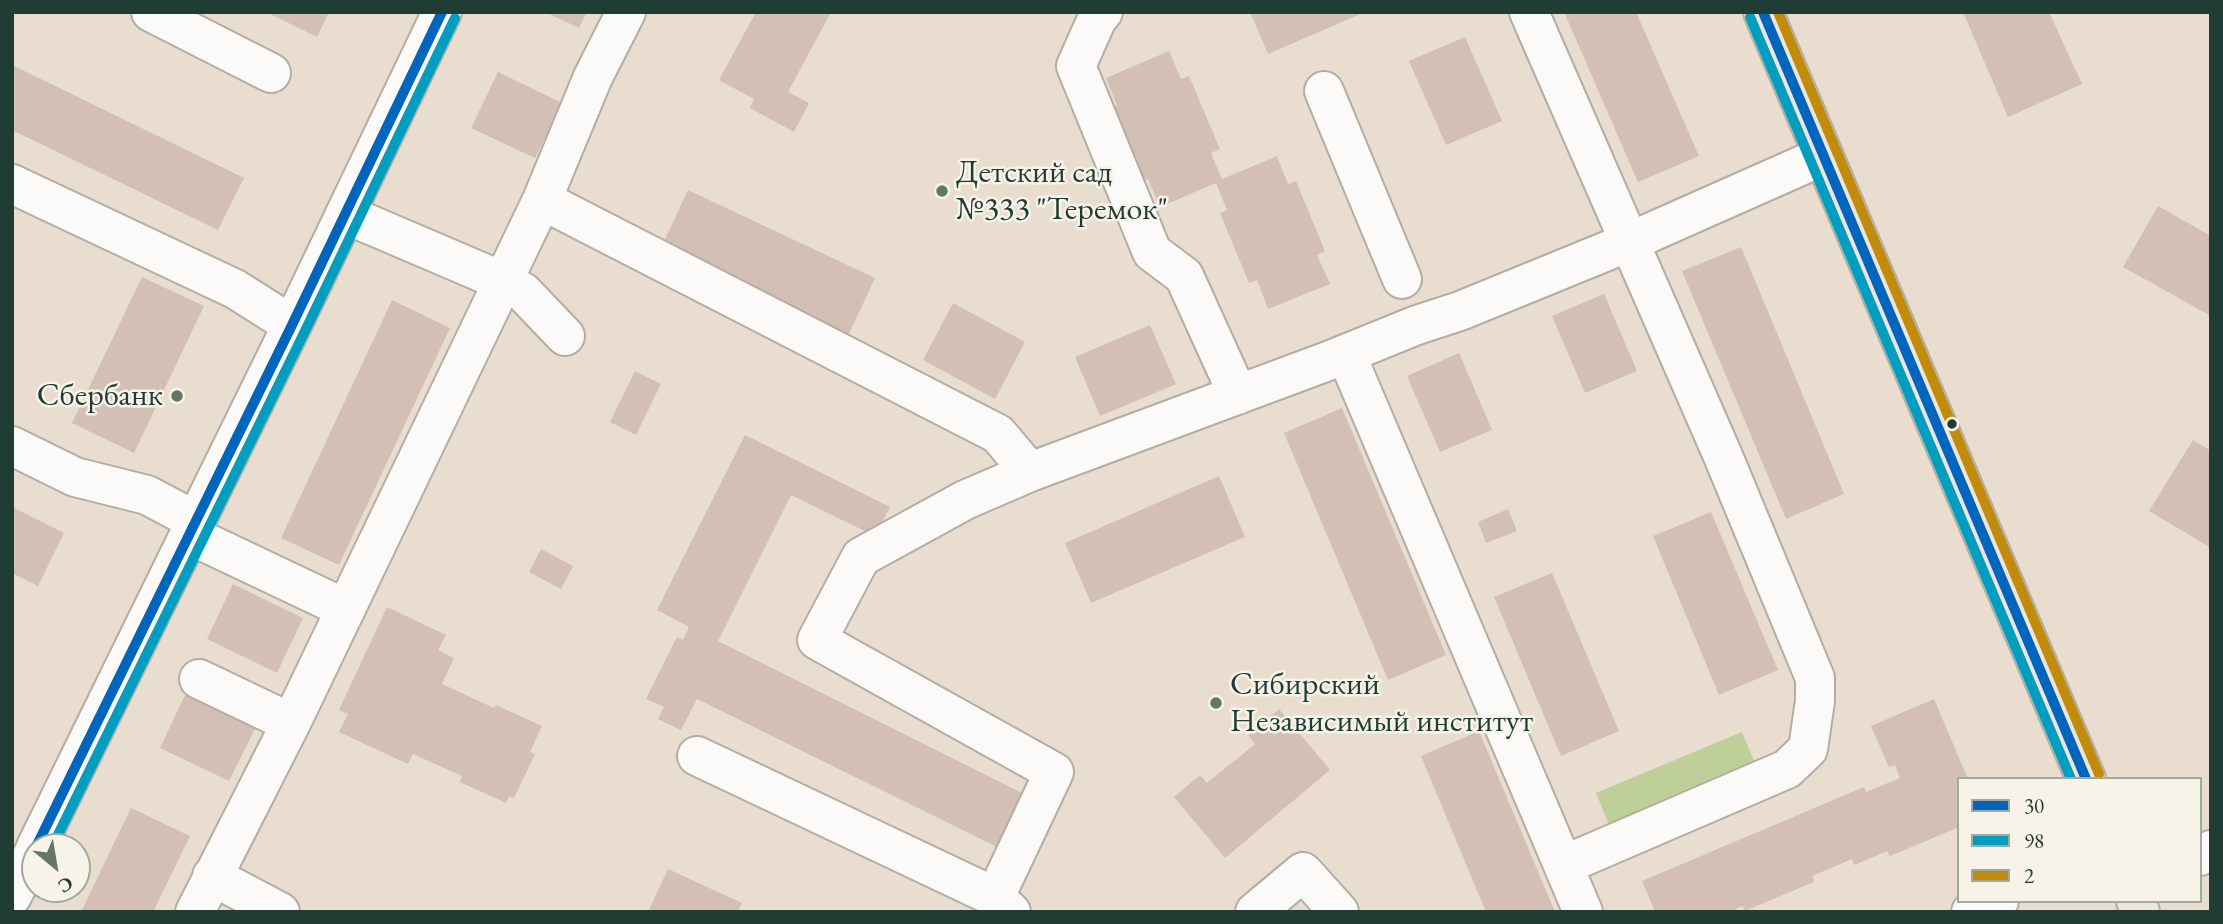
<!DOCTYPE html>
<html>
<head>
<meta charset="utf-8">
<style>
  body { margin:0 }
  #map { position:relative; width:2223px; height:924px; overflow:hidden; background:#e8ddce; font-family:"EB Garamond",serif }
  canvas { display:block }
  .frame { position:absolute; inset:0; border:14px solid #1f3d34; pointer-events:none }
  .legend { position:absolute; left:1957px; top:777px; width:245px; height:126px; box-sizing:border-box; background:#f7f3e8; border:2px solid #a1aaa0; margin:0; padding:9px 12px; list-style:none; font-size:21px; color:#1f3d34 }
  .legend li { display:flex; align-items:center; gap:14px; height:35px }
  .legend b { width:35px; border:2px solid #a1aaa0 }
  .north { position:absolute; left:21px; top:833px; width:70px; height:70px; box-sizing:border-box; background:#f7f3e8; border:2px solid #a1aaa0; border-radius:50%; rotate:150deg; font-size:19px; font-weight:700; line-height:28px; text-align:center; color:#1f3d34 }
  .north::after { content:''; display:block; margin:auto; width:24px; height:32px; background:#65756a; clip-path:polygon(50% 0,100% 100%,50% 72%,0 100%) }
</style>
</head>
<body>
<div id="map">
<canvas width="2223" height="924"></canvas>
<div class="frame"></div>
<ul class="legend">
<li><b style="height:9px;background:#0065bd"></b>30</li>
<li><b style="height:9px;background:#039ebf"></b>98</li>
<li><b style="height:9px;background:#c18c0d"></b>2</li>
</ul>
<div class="north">С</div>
</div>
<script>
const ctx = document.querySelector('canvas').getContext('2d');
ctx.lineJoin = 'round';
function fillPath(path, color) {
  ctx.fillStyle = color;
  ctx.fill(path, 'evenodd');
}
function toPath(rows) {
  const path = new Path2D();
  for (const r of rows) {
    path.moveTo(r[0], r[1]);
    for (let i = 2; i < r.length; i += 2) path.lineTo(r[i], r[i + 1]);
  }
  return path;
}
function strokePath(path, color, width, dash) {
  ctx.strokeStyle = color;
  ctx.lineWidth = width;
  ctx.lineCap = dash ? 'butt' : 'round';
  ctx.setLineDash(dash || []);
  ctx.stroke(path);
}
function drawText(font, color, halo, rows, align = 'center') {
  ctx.font = font + ' "EB Garamond",serif';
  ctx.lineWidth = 5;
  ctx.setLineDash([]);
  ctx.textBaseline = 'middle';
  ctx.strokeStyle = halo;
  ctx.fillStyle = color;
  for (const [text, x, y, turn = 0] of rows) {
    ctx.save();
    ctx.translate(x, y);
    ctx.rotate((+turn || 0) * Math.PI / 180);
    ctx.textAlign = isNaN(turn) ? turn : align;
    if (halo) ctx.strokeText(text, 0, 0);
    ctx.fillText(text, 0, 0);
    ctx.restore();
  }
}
fillPath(toPath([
  [1742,732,1757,768,1611,830,1596,793]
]), '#bfcf9a');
fillPath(toPath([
  [266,12,329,12,317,37],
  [545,12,587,12,579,28],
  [756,12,831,12,788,92,809,103,794,132,750,108,754,99,719,80],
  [1250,12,1365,12,1268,54],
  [1564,12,1636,12,1699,156,1638,182],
  [1963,12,2049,12,2082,84,2008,117],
  [1465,37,1502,121,1446,145,1409,61],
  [1169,51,1181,79,1189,76,1220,149,1211,153,1222,179,1277,156,1288,184,1296,181,1325,251,1317,255,1330,284,1268,309,1257,280,1249,283,1220,213,1227,210,1216,183,1160,207,1148,179,1141,182,1110,108,1117,105,1106,78],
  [12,65,244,178,218,230,12,130],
  [498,72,562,103,535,158,471,128],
  [688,190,875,278,848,336,661,248],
  [2158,206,2211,236,2211,316,2123,267],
  [1741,247,1844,494,1786,519,1682,271],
  [142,277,204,306,134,453,72,423],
  [1604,294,1637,371,1585,393,1552,316],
  [392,300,450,328,339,565,281,538],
  [953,303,1025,342,995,399,923,360],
  [1150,325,1176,384,1100,416,1075,357],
  [1459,353,1492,430,1440,452,1407,376],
  [635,371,661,384,636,435,610,422],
  [1342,408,1446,655,1388,680,1284,433],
  [745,435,890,507,875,536,791,495,718,641,1026,795,999,848,697,699,681,730,658,719,664,707,646,699,677,637,683,640,689,627,657,610],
  [2193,440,2211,451,2211,548,2149,511],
  [1219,476,1245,537,1091,603,1065,543],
  [12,507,64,533,38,586,12,573],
  [1508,509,1517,531,1486,543,1478,522],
  [1711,512,1778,670,1719,695,1653,536],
  [541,549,573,566,561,589,529,572],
  [1552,573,1619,731,1561,756,1494,597],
  [233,584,303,618,277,673,207,639],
  [387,607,446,635,438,650,454,658,442,684,494,708,496,705,542,726,530,752,535,754,514,798,509,796,506,803,460,782,462,776,413,754,408,764,339,732,348,714,339,710],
  [186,693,256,727,229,781,160,748],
  [1934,699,1968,779,1959,779,1959,827,1890,856,1887,851,1854,865,1852,859,1812,876,1814,882,1745,911,1743,906,1729,912,1655,912,1642,881,1864,787,1866,792,1900,778,1895,765,1889,767,1871,726],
  [1279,709,1330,770,1225,858,1174,797,1200,775,1207,783,1255,744,1248,735],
  [1479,731,1494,767,1555,912,1486,912,1421,756],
  [131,808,190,836,153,912,81,912],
  [668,869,742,903,738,912,648,912]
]), '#d4bfb4');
const minor = toPath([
  [151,12,271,73],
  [1103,12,1097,19,1076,66,1152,252,1184,276,1238,395],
  [1529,12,1723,456,1815,678,1815,701,1808,749,1787,769,1564,865],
  [1324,91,1402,279],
  [12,184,235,289,292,325],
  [542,200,998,434,1030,472],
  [345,214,502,281,523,292,565,336],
  [1346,354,1583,912],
  [12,446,75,477,147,495,196,521],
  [190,535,346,609],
  [199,679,291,723],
  [697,756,995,897,1011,912],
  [36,847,292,325,442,12],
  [2200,856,2211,850],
  [212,876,280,912],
  [12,896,35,850],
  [995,897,1054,772,817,640,861,557,965,500,1030,472,1328,361,1417,325,1460,311,1629,242,1823,156],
  [195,912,291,723,542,200,593,77,626,12],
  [1255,912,1303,872,1339,912],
  [1971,912,1999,901]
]);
const major = toPath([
  [1763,12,2086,779],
  [2136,901,2140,912]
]);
strokePath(minor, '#b2aea4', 42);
strokePath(major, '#b2aea4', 42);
strokePath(minor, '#fcfaf8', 38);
strokePath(major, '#eee5dd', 38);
strokePath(toPath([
  [1763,12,2086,779],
  [36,847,292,325,442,12]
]), '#0065bd', 10);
strokePath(toPath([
  [1750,17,2071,779],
  [52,847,305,331,455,18]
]), '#039ebf', 10);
strokePath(toPath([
  [1778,12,2099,774]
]), '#c18c0d', 10);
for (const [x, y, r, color] of [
  [942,191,7,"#65756a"],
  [177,396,7,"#65756a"],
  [1952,424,6,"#1f3d34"],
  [1216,703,7,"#65756a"]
]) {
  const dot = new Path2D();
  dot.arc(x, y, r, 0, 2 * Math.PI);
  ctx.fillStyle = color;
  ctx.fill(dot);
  strokePath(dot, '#f7f3e8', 2.5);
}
drawText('32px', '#1f3d34', '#f7f3e8', [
  ["Детский сад",956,173],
  ["№333 \"Теремок\"",956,210],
  ["Сбербанк",163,396,"right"],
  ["Сибирский",1230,685],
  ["Независимый институт",1230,722]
], 'left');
</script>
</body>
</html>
